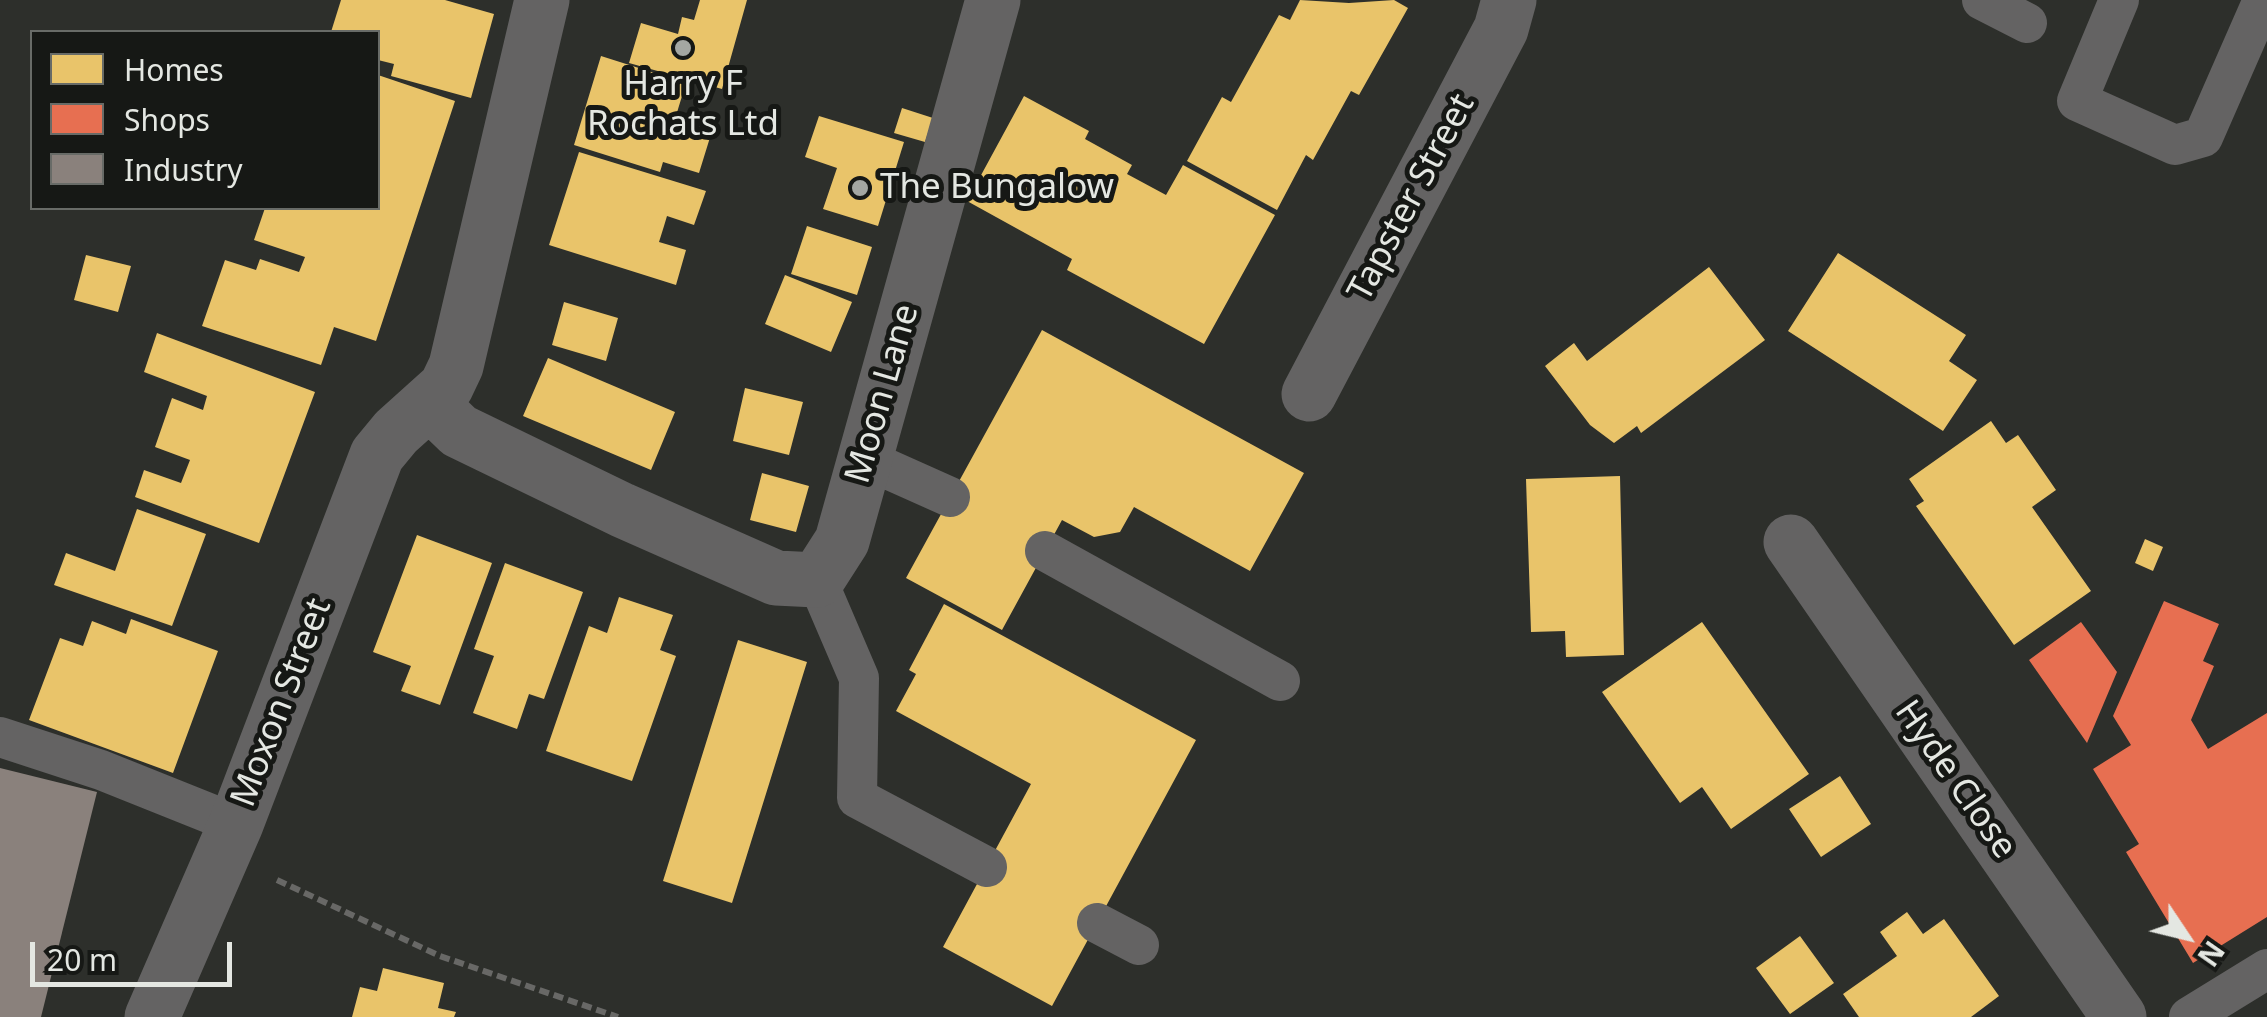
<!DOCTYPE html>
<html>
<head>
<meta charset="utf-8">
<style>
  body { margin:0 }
  #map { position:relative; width:2267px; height:1017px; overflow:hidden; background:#2d2f2b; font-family:"Noto Sans",sans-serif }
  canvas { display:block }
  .legend { position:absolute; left:30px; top:30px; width:350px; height:180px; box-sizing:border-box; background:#161815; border:2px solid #686b67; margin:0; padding:12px 18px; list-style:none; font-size:30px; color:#e4e7e2 }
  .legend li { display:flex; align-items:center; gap:20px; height:50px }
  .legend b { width:50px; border:2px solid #686b67 }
  .north { position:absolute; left:2137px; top:887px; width:100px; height:100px; -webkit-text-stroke:8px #161815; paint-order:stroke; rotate:125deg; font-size:28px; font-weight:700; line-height:40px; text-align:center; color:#e4e7e2 }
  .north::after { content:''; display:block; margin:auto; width:35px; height:45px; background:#e4e7e2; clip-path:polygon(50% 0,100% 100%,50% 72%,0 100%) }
  .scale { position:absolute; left:30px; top:942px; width:202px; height:45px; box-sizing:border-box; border:5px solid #e4e7e2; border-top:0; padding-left:12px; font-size:30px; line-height:35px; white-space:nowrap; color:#e4e7e2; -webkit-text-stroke:8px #161815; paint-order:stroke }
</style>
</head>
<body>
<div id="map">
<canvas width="2267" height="1017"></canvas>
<ul class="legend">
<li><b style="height:28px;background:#e9c46a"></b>Homes</li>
<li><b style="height:28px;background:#e76f51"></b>Shops</li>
<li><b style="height:28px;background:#8a817c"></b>Industry</li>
</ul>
<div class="north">N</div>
<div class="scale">20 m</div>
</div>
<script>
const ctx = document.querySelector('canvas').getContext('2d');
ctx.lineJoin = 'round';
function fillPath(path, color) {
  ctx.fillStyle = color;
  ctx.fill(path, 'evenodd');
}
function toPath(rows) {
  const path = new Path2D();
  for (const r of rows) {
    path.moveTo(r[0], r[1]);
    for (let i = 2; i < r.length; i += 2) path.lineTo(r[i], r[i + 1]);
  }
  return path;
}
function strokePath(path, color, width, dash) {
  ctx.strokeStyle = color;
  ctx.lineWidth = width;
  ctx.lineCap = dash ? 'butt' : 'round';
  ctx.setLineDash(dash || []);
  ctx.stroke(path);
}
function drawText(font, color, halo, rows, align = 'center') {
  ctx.font = font + ' "Noto Sans",sans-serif';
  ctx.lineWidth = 10;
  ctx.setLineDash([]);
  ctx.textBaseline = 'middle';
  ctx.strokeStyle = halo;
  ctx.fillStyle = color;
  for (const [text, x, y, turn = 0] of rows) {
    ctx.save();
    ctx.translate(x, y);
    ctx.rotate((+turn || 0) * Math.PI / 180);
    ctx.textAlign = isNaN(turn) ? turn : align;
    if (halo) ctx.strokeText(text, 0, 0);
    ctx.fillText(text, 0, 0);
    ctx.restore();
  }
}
fillPath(toPath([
  [341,0,445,0,494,14,471,98,391,76,394,64,378,60,378,32,331,32],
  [700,0,747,0,722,89,629,63,641,23,678,34,682,17,694,20],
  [1300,0,1349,3,1394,0,1408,8,1359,95,1351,91,1313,160,1306,155,1277,210,1187,161,1222,97,1231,102,1279,15,1290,20],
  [601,56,686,83,675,119,712,131,699,173,663,162,660,172,574,145],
  [378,75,455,101,376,341,334,327,321,365,202,326,225,260,256,270,260,259,299,272,305,257,254,240,265,208,378,208],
  [1024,96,1089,131,1085,139,1132,165,1127,174,1166,195,1183,165,1275,215,1204,344,1067,270,1072,259,967,201],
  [902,108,933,118,925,142,894,133],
  [819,116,904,142,878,226,823,209,837,168,805,157],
  [579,152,706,191,694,225,667,216,664,226,659,242,686,250,676,285,549,245],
  [807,226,872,247,857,295,791,274],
  [1838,253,1966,335,1949,361,1977,380,1943,431,1788,331],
  [86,255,131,266,118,312,74,300],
  [1709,267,1765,340,1641,433,1637,426,1614,443,1590,425,1545,366,1574,343,1587,361],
  [785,275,852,302,831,352,765,324],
  [564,302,618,318,606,361,552,345],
  [1042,330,1304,473,1250,571,1134,507,1120,532,1094,537,1062,520,1002,630,906,578],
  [157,333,315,392,259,543,135,497,144,470,181,483,190,460,155,447,172,398,203,410,207,396,144,372],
  [548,358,675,412,651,470,523,416],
  [745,388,803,402,789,455,733,441],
  [1991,421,2006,443,2018,435,2056,490,2032,507,2091,591,2014,645,1916,506,1924,501,1909,479],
  [762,473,809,486,796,532,750,520],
  [1620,476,1624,655,1566,657,1565,631,1531,632,1526,479],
  [137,509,206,534,172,626,54,585,66,553,115,571],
  [417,535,492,563,440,705,401,691,411,666,373,652],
  [2145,539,2163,547,2153,571,2135,563],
  [505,563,583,592,544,699,529,694,517,729,473,713,494,656,474,649],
  [619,597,673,615,660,650,676,656,632,781,546,751,589,626,607,633],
  [944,604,1196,740,1052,1006,943,947,1031,784,896,711,916,674,909,670],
  [131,619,218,651,173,773,29,720,60,638,83,646,92,621,126,634],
  [1702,622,1809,774,1731,829,1702,787,1680,803,1602,692],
  [738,640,807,662,732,903,663,881],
  [1840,776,1871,824,1821,857,1789,809],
  [1907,912,1923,934,1944,919,1999,996,1971,1017,1859,1017,1843,994,1897,956,1880,932],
  [1800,936,1834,983,1790,1014,1756,968],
  [383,968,444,983,438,1008,456,1012,454,1017,352,1017,360,987,377,991]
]), '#e9c46a');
fillPath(toPath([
  [2164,601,2219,624,2203,661,2214,666,2191,720,2208,749,2267,713,2267,917,2193,963,2126,852,2139,844,2093,769,2131,745,2113,716],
  [2081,622,2117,672,2087,743,2029,660]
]), '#e76f51');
fillPath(toPath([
  [0,768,97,792,41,1017,0,1017]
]), '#8a817c');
strokePath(toPath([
  [277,880,440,956,618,1017]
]), '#686866', 6, [10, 5]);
strokePath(toPath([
  [1982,0,2027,23],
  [2119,0,2077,101,2175,145,2203,137,2263,0],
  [865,459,950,497],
  [1045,551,1280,681],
  [817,580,859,678,857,798,987,867],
  [0,737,101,770,236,824],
  [1097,923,1139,945],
  [2189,1017,2267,969]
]), '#646363', 40);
strokePath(toPath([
  [1309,394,1501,29,1509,0],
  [430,403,459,431,622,510,776,578,817,580,842,541,993,0],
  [1791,542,2119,1017],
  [152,1017,236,824,377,455,396,432,446,387,456,366,542,0]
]), '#646363', 55);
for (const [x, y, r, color] of [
  [683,48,10,"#a4a7a2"],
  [860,188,10,"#a4a7a2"]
]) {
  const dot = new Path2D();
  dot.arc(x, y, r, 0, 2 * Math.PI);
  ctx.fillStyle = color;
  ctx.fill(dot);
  strokePath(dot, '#161815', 4);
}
drawText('35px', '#e4e7e2', '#161815', [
  ["Harry F",683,85],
  ["Rochats Ltd",683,125],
  ["The Bungalow",880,188,"left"]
]);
drawText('35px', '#e4e7e2', '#161815', [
  ["Tapster Street",1412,198,-62],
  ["Moon Lane",883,394,-74],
  ["Moxon Street",282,703,-69],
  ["Hyde Close",1955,780,55]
]);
</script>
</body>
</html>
